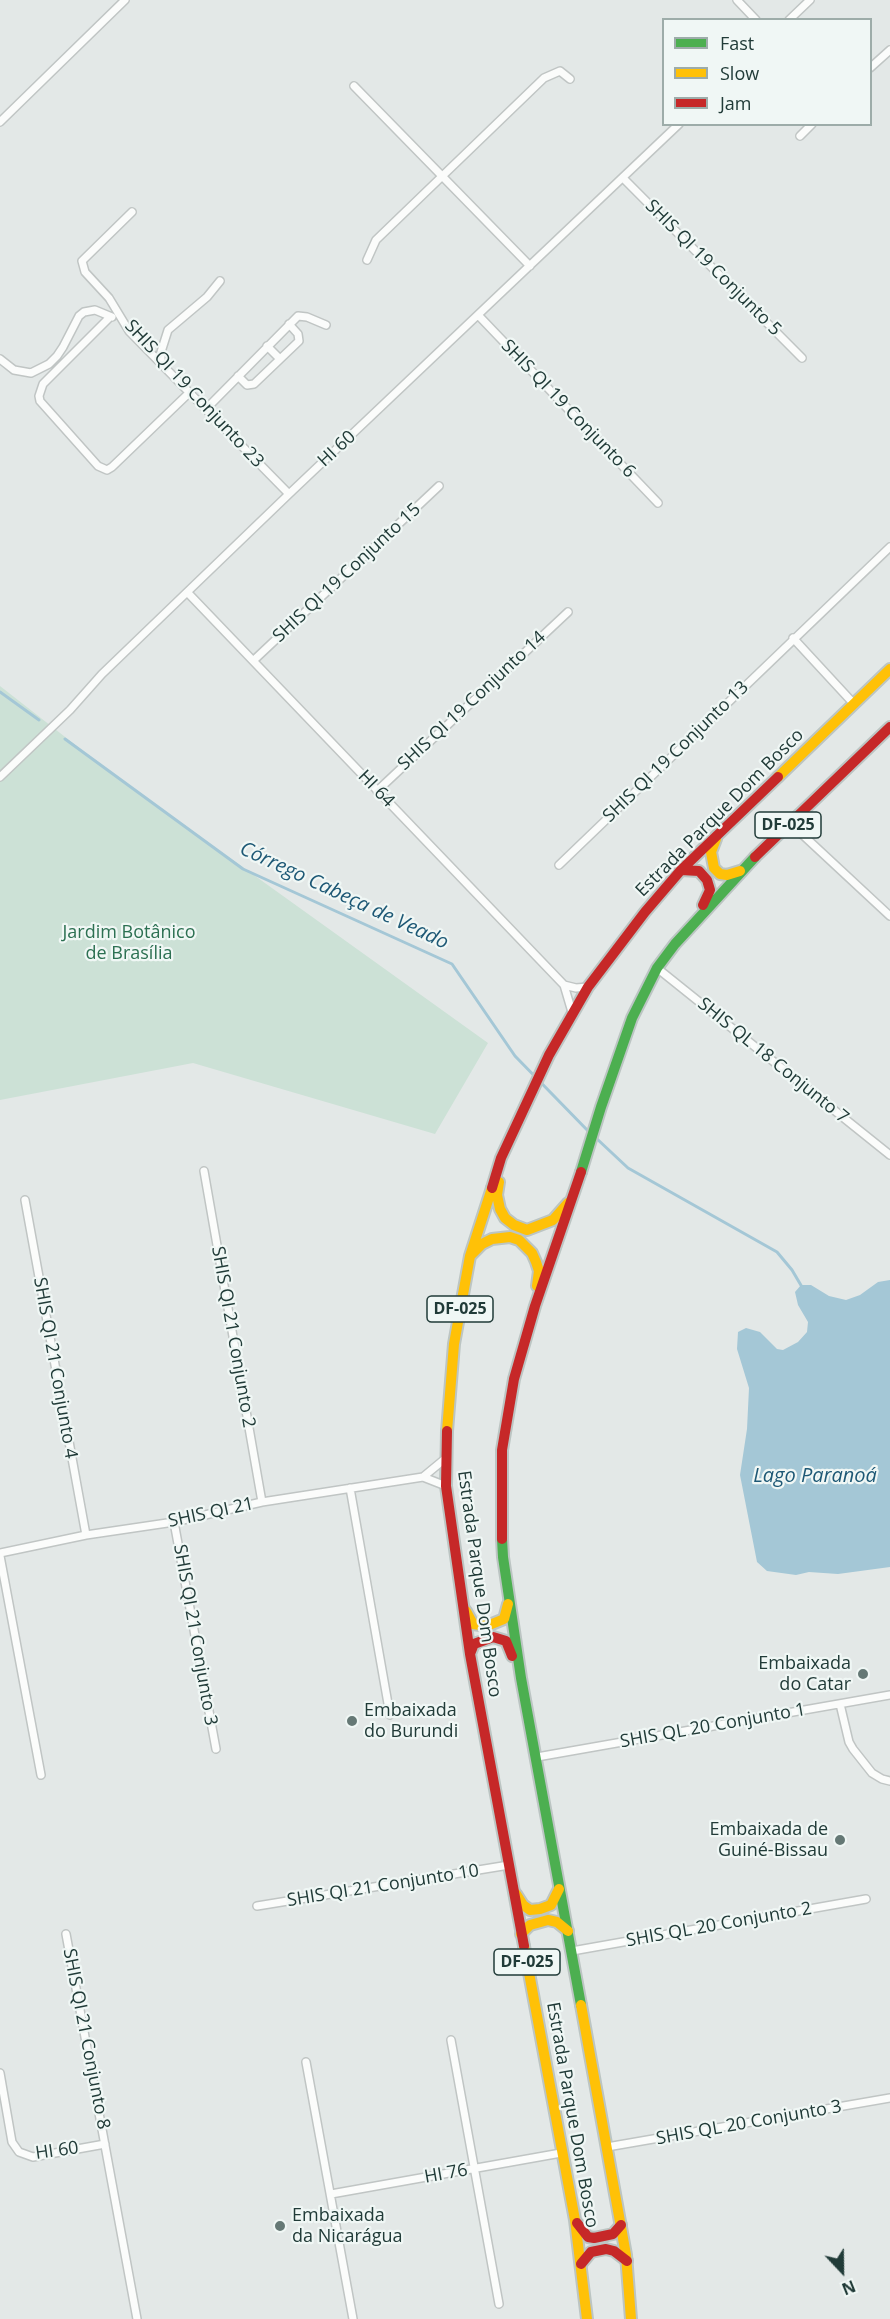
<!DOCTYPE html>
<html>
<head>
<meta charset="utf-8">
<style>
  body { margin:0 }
  #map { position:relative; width:890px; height:2319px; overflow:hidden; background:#e3e8e7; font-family:"Open Sans",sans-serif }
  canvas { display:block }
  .legend { position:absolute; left:662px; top:18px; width:210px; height:108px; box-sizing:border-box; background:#f0f7f5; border:2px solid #9daca9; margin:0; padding:8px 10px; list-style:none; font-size:18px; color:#213b38 }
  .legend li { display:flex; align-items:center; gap:12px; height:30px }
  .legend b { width:30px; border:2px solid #9daca9 }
  .north { position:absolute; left:812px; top:2241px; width:60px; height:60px; -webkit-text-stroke:4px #f0f7f5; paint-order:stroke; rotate:158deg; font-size:16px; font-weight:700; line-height:24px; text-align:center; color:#213b38 }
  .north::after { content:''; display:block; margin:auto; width:21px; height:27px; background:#213b38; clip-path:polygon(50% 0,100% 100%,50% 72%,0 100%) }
</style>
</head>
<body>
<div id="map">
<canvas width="890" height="2319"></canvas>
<ul class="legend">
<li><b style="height:8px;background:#4caf50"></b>Fast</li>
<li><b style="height:8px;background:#ffc107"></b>Slow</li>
<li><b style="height:8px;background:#c62828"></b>Jam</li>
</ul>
<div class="north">N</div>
</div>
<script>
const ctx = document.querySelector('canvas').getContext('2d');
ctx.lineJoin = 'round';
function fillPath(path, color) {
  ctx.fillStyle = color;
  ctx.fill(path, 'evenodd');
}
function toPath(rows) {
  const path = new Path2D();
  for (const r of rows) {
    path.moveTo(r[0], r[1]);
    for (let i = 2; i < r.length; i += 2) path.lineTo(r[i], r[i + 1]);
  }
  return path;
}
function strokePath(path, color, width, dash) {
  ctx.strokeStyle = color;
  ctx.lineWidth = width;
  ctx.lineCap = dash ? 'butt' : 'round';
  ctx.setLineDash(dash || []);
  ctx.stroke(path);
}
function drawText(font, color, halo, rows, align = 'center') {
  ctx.font = font + ' "Open Sans",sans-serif';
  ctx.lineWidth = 4.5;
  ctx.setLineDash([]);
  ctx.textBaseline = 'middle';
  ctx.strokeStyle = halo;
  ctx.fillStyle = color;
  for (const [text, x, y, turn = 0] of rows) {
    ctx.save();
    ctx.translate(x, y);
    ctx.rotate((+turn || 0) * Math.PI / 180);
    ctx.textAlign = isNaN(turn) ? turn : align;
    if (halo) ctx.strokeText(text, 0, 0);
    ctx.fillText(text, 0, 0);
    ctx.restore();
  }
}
fillPath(toPath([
  [0,686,106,769,488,1043,435,1134,193,1063,0,1100]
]), '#cce1d6');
fillPath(toPath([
  [890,1280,890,1567,838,1574,809,1572,796,1575,767,1571,757,1562,740,1475,747,1429,749,1388,737,1349,738,1332,746,1328,760,1332,777,1349,783,1350,798,1342,807,1332,808,1322,798,1305,795,1292,801,1285,811,1285,829,1296,846,1300,860,1295,878,1282]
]), '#a4c7d6');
strokePath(toPath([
  [0,692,39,720],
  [65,739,243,869,452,964,515,1056,591,1134],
  [596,1138,628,1168,777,1252,792,1270,802,1287]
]), '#a4c7d6', 3);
const street = toPath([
  [737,0,756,20],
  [789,20,810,0],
  [870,68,890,50],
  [354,86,530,266],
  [0,122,125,0],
  [800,136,812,124],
  [623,178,802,358],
  [132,212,82,261,85,272,109,298,129,331,289,494],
  [367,260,376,240,544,78,560,71,570,79],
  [479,316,658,503],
  [110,317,43,384,39,396,40,401,98,466,107,470,112,467,190,392],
  [267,346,280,359],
  [0,359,14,370,31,373,49,364,57,356,63,347,79,316,84,312,95,310,112,317],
  [161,363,161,352,168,330,207,297,220,281],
  [238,376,247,385,254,384,299,341,298,334,289,324],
  [206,409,298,316,307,317,326,325],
  [188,593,564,985,572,1012],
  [793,638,854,704],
  [254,660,439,486],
  [0,777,70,710,102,674,289,494,679,124],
  [377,791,568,612],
  [790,823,890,916],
  [559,865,890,547],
  [657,968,890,1155],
  [564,985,576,988,588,987],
  [204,1171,262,1502],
  [25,1200,86,1535],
  [423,1477,446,1458],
  [350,1488,390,1715],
  [174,1522,216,1749],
  [0,1553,86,1535,174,1522,262,1502,423,1477,446,1486],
  [0,1556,41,1775],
  [840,1704,849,1742,853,1749,872,1773,882,1779,890,1781],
  [537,1757,890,1695],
  [257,1906,509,1865],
  [66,1934,137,2319],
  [572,1951,866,1899],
  [451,2040,499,2304],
  [306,2062,353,2319],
  [0,2073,12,2142,19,2152,33,2157,105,2144],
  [607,2147,890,2098],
  [331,2194,561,2153]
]);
const fast = toPath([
  [581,1172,601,1107,632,1018,657,968,675,944,755,857],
  [502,1539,503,1557,521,1678,581,2005]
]);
const slow = toPath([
  [778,777,890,669],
  [716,839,711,852,714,868,720,874,727,875,740,871],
  [499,1182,497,1195,500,1209,505,1218,514,1225,527,1230,553,1220,568,1203],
  [471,1255,482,1244,492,1239,510,1237,519,1240,532,1253,536,1262,539,1271,537,1286],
  [447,1431,454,1344,470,1256,492,1188],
  [466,1611,473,1624,487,1626,504,1619,508,1604],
  [516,1894,523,1905,530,1910,540,1909,551,1905,559,1889],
  [521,1934,530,1925,548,1920,557,1922,568,1931],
  [524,1946,575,2220,587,2319],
  [581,2005,626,2255,631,2319]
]);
const jam = toPath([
  [755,857,890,727],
  [681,870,699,871,707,880,710,890,703,905],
  [492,1188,501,1158,549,1055,588,987,645,912,681,870,778,777],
  [447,1431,446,1486,470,1654,524,1946],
  [502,1539,502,1450,514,1379,535,1306,581,1172],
  [470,1654,474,1644,493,1637,506,1641,512,1656],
  [577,2223,588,2237,594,2238,613,2234,621,2225],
  [581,2264,591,2252,606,2249,614,2251,627,2261]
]);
strokePath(street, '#c0c5c4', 10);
strokePath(fast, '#bcc5c3', 14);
strokePath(slow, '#bcc5c3', 14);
strokePath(jam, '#bcc5c3', 14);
strokePath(street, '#fbfcfb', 7);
strokePath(fast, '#4caf50', 10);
strokePath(slow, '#ffc107', 10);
strokePath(jam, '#c62828', 10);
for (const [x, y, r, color] of [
  [863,1674,6,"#657875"],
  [352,1721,6,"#657875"],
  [840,1840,6,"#657875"],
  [280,2226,6,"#657875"]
]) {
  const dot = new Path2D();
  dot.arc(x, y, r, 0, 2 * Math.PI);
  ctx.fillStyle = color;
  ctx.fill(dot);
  strokePath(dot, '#f0f7f5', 2);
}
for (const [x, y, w] of [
  [788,825,66],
  [460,1309,66],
  [527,1962,66]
]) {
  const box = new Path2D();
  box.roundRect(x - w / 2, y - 13, w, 26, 4.5);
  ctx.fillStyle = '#f0f7f5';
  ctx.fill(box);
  strokePath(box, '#213b38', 1.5);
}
drawText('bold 16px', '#213b38', null, [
  ["DF-025",788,825],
  ["DF-025",460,1309],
  ["DF-025",527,1962]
]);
drawText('18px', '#213b38', '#f0f7f5', [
  ["SHIS QI 19 Conjunto 5",713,268,45],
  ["SHIS QI 19 Conjunto 23",194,394,47],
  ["SHIS QI 19 Conjunto 6",568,409,46],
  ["HI 60",337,449,-43],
  ["SHIS QI 19 Conjunto 15",347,573,-43],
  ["SHIS QI 19 Conjunto 14",472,701,-43],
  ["SHIS QI 19 Conjunto 13",676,752,-44],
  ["HI 64",376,789,46],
  ["Estrada Parque Dom Bosco",720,813,-45],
  ["SHIS QL 18 Conjunto 7",773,1061,39],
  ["SHIS QI 21 Conjunto 2",233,1337,80],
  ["SHIS QI 21 Conjunto 4",55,1368,80],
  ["SHIS QI 21",211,1513,-12],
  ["Estrada Parque Dom Bosco",479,1584,82],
  ["SHIS QI 21 Conjunto 3",195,1635,80],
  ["SHIS QL 20 Conjunto 1",713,1726,-10],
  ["SHIS QI 21 Conjunto 10",383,1886,-9],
  ["SHIS QL 20 Conjunto 2",719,1925,-10],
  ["SHIS QI 21 Conjunto 8",86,2039,79],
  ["Estrada Parque Dom Bosco",572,2115,80],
  ["SHIS QL 20 Conjunto 3",749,2123,-10],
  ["HI 60",57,2151,-8],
  ["HI 76",446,2174,-10]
]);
drawText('18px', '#2c7052', '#f0f7f5', [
  ["Jardim Botânico",129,933],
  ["de Brasília",129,954]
]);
drawText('18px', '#213b38', '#f0f7f5', [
  ["Embaixada",851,1664],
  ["do Catar",851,1685],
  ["Embaixada",364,1711,"left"],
  ["do Burundi",364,1732,"left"],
  ["Embaixada de",828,1830],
  ["Guiné-Bissau",828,1851],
  ["Embaixada",292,2216,"left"],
  ["da Nicarágua",292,2237,"left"]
], 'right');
drawText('italic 20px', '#1d5875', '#f0f7f5', [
  ["Córrego Cabeça de Veado",344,896,25],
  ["Lago Paranoá",815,1476]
]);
</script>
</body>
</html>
